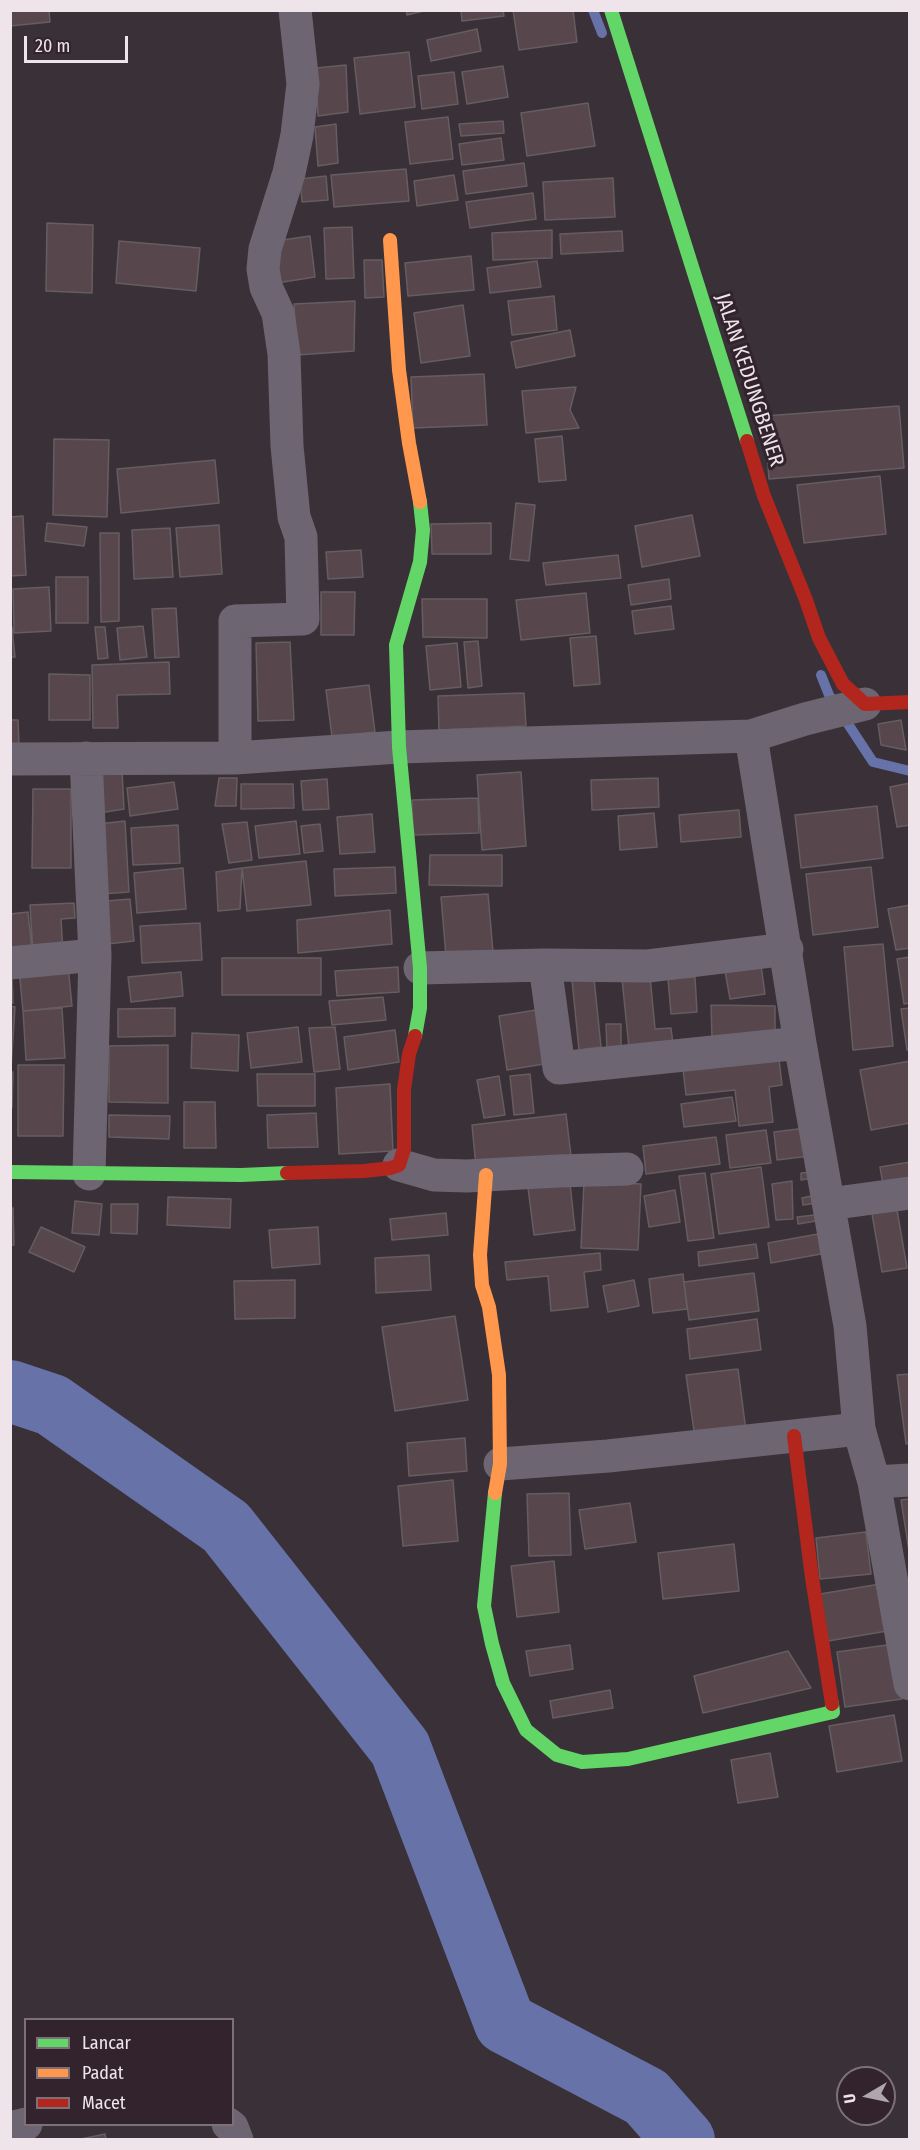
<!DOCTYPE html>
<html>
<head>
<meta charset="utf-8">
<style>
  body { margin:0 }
  #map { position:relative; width:920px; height:2150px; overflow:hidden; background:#3a3037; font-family:"Fira Sans Condensed",sans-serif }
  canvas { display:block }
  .frame { position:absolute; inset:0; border:12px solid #eee4ea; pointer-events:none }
  .legend { position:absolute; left:24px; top:2018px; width:210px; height:108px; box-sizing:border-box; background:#32232d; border:2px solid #7d7079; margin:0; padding:8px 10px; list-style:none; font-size:18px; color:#eee4ea }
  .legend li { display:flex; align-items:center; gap:12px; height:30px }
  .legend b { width:30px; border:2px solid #7d7079 }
  .north { position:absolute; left:836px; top:2066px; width:60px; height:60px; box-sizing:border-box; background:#32232d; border:2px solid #7d7079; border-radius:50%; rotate:261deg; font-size:16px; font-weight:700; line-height:24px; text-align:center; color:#eee4ea }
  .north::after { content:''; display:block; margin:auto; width:21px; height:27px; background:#afa5ab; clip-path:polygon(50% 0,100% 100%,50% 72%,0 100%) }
  .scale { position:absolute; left:24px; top:36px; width:104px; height:27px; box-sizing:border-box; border:3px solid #eee4ea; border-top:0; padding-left:8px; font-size:18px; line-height:21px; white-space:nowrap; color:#eee4ea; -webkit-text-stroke:4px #32232d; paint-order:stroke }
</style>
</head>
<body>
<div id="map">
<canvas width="920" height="2150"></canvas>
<div class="frame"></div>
<ul class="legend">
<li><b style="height:8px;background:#63d668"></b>Lancar</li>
<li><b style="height:8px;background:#ff974d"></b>Padat</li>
<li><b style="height:8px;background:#b3261e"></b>Macet</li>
</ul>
<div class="north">U</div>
<div class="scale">20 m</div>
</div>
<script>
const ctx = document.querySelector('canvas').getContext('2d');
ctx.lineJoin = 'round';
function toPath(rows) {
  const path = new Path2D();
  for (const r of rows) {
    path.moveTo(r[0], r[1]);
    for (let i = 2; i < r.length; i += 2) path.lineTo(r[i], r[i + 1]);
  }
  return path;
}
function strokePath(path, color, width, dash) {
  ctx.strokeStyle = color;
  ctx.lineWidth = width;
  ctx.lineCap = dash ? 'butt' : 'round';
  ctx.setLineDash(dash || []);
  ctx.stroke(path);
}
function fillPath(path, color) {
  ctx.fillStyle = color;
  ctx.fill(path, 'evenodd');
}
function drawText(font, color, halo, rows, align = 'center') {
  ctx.font = font + ' "Fira Sans Condensed",sans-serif';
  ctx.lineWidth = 6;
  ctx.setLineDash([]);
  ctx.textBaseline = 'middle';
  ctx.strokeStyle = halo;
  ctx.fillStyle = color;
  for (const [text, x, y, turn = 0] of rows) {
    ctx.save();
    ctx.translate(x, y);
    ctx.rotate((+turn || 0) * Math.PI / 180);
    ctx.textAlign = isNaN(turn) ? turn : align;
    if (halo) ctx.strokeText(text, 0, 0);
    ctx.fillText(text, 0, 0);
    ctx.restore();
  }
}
strokePath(toPath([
  [593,10,602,33],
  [821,675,829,695,873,762,910,771]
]), '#6772a8', 10);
strokePath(toPath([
  [10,1391,52,1405,226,1527,400,1748,505,2023,646,2097,684,2140]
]), '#6772a8', 62);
const building = toPath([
  [10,10,49,10,50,22,10,26,10,10],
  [406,10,428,10,407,15,406,10],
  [461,10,503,10,504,16,462,21,461,10],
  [513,10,573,10,577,42,519,50,513,10],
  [477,29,481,51,431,61,427,40,477,29],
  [409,52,415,107,360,114,354,58,409,52],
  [346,65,348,112,318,116,316,68,346,65],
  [503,66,508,97,467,104,462,72,503,66],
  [454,72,458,104,422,109,418,76,454,72],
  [588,103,595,146,527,156,521,113,588,103],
  [448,117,453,159,410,164,405,122,448,117],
  [503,121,504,133,461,136,459,124,503,121],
  [336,124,338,163,318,166,315,127,336,124],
  [501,138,504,160,462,165,459,144,501,138],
  [524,163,527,186,466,194,463,171,524,163],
  [406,169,409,201,334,207,331,175,406,169],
  [454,175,458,200,417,206,414,181,454,175],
  [326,176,328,200,302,202,300,179,326,176],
  [613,178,615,217,545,220,543,182,613,178],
  [533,193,536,219,470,228,466,202,533,193],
  [47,223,93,225,92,293,46,291,47,223],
  [352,227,354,278,326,279,324,228,352,227],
  [552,230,552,258,493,260,492,233,552,230],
  [622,231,623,251,561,254,560,234,622,231],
  [310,236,315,277,277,283,276,241,310,236],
  [119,241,200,248,196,291,116,283,119,241],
  [471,256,474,290,408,296,405,263,471,256],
  [364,260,382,260,384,297,365,298,364,260],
  [537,261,541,287,490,293,487,268,537,261],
  [554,296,557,330,512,335,508,301,554,296],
  [355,301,354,351,297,355,294,304,355,301],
  [463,305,470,356,421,363,414,313,463,305],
  [570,330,575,356,516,368,511,342,570,330],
  [484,374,487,425,413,428,411,377,484,374],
  [576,387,570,410,579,428,526,433,522,391,576,387],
  [899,406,904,468,769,479,764,416,899,406],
  [562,436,566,480,539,482,535,439,562,436],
  [54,439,109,440,107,517,53,515,54,439],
  [215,460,219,503,121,513,117,469,215,460],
  [880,476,886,534,804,543,797,485,880,476],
  [516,503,535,505,529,561,510,559,516,503],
  [692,515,700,556,642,567,635,526,692,515],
  [23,516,26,575,10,576,10,517,23,516],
  [47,523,87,527,84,546,45,541,47,523],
  [491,523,491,554,432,554,431,524,491,523],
  [219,525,222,574,180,577,176,528,219,525],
  [170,528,173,577,134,579,132,530,170,528],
  [100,533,119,533,119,621,101,622,100,533],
  [361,550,363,577,328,579,326,552,361,550],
  [618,555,621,578,546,585,543,563,618,555],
  [56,577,88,577,88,623,56,623,56,577],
  [669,579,671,599,631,605,628,585,669,579],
  [49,587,51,631,14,633,13,589,49,587],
  [321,592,355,592,354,635,321,635,321,592],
  [586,593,590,633,521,640,516,600,586,593],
  [422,599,487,599,487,638,423,637,422,599],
  [671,606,674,629,635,634,632,611,671,606],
  [176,608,179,657,155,658,152,609,176,608],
  [143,626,147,657,120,660,117,628,143,626],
  [10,627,12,627,15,657,10,657,10,627],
  [95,627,105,627,108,658,98,659,95,627],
  [596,636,600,684,574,686,570,638,596,636],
  [478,641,482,686,468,688,464,642,478,641],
  [290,642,294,720,258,721,256,643,290,642],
  [457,643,461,687,430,690,426,646,457,643],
  [169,662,170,694,117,695,118,728,93,728,92,665,169,662],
  [49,674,90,675,90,720,49,720,49,674],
  [369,685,375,732,332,737,326,690,369,685],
  [524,693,526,726,439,730,438,696,524,693],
  [10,720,18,720,19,745,10,746,10,720],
  [901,720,906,750,881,745,878,724,901,720],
  [122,769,124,809,99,813,96,770,122,769],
  [521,772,526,846,482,850,477,775,521,772],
  [219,778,237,778,236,806,215,806,219,778],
  [658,778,659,807,592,810,591,780,658,778],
  [327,779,329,809,303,810,301,781,327,779],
  [174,782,178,809,130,816,127,788,174,782],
  [910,783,910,825,897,827,890,787,910,783],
  [241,784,293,784,294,808,241,809,241,784],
  [33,789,71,789,71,868,32,868,33,789],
  [478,798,479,833,413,835,412,800,478,798],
  [877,806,883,858,801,868,795,815,877,806],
  [739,810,741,837,681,842,679,815,739,810],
  [654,813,657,847,620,850,618,816,654,813],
  [372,814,375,852,340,854,337,817,372,814],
  [125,821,129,892,101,894,98,824,125,821],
  [296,821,300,854,259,858,255,826,296,821],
  [247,822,252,860,229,863,222,824,247,822],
  [320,824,323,851,304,853,301,826,320,824],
  [178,825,180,863,133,865,131,828,178,825],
  [430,855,502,855,502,886,429,885,430,855],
  [306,861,311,905,247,911,242,868,306,861],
  [395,867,396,893,335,896,334,869,395,867],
  [871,867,878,927,813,935,806,874,871,867],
  [183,868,186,909,137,913,134,873,183,868],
  [242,868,240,909,218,911,216,872,242,868],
  [488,894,493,952,446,956,441,897,488,894],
  [130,899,134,941,99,945,95,902,130,899],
  [74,903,75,918,61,919,63,952,33,954,30,905,74,903],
  [910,905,910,948,896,950,888,909,910,905],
  [390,910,392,944,298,953,297,920,390,910],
  [28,912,32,951,10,953,10,914,28,912],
  [200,923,202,960,142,963,140,926,200,923],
  [883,944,893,1046,853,1050,844,947,883,944],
  [910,957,910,1003,904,1004,897,959,910,957],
  [222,958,321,958,321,995,222,995,222,958],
  [68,965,72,1006,23,1011,19,969,68,965],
  [761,965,765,994,730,999,725,971,761,965],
  [398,967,399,992,337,996,335,971,398,967],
  [181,972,183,996,131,1002,128,977,181,972],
  [10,974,12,974,13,1003,10,1003,10,974],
  [650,976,655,1029,671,1028,673,1044,629,1048,622,979,650,976],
  [695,977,697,1012,671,1014,668,979,695,977],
  [594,978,601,1047,579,1050,572,980,594,978],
  [383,997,386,1020,332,1025,329,1001,383,997],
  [711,1005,775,1006,775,1039,712,1039,711,1005],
  [10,1006,15,1007,11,1069,10,1069,10,1006],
  [62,1008,65,1058,26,1060,23,1011,62,1008],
  [175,1008,175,1036,118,1037,118,1009,175,1008],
  [910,1008,910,1050,907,1050,901,1009,910,1008],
  [536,1010,544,1064,507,1070,499,1016,536,1010],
  [606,1024,621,1024,621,1050,607,1051,606,1024],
  [298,1027,302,1062,251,1068,247,1033,298,1027],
  [335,1027,340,1069,314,1072,309,1028,335,1027],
  [395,1030,399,1062,348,1070,344,1037,395,1030],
  [192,1033,239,1035,238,1071,191,1068,192,1033],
  [168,1045,168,1103,109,1102,109,1046,168,1045],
  [779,1059,782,1085,769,1087,773,1122,739,1126,735,1090,686,1095,683,1069,779,1059],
  [910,1061,910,1123,871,1130,860,1070,910,1061],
  [18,1065,64,1065,63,1136,18,1136,18,1065],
  [10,1072,13,1072,12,1108,10,1108,10,1072],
  [257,1074,315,1074,315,1106,258,1106,257,1074],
  [530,1074,534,1113,514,1115,510,1076,530,1074],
  [499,1076,505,1115,484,1118,477,1080,499,1076],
  [390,1084,393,1151,339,1154,336,1088,390,1084],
  [732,1097,736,1121,684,1127,681,1104,732,1097],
  [184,1102,215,1102,216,1148,184,1148,184,1102],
  [316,1113,318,1147,268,1148,267,1115,316,1113],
  [566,1114,571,1156,476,1167,472,1125,566,1114],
  [109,1115,170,1116,169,1139,109,1137,109,1115],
  [806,1128,810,1156,777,1160,774,1132,806,1128],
  [766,1130,771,1163,730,1168,726,1135,766,1130],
  [716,1137,720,1164,646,1174,643,1146,716,1137],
  [910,1162,910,1187,884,1191,880,1167,910,1162],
  [761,1167,769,1227,719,1234,711,1174,761,1167],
  [812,1172,813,1178,801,1180,801,1173,812,1172],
  [705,1173,714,1238,688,1241,679,1176,705,1173],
  [584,1181,641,1184,638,1250,581,1248,584,1181],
  [792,1181,793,1219,776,1220,772,1184,792,1181],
  [570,1183,575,1230,534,1235,528,1188,570,1183],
  [675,1190,680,1222,649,1227,644,1196,675,1190],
  [816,1195,818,1203,803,1205,802,1198,816,1195],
  [168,1197,231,1199,230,1228,167,1225,168,1197],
  [75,1201,102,1204,99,1235,72,1233,75,1201],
  [111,1204,138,1204,137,1234,111,1233,111,1204],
  [896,1204,907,1268,882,1272,871,1208,896,1204],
  [10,1208,13,1208,14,1245,10,1245,10,1208],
  [446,1213,448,1235,392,1240,390,1219,446,1213],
  [815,1215,816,1221,798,1224,797,1217,815,1215],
  [41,1227,85,1247,74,1272,29,1252,41,1227],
  [318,1227,320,1264,272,1268,269,1230,318,1227],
  [818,1234,821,1254,771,1263,768,1243,818,1234],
  [756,1244,758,1258,699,1266,698,1252,756,1244],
  [600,1253,601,1270,584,1272,588,1307,551,1311,548,1276,507,1280,505,1262,600,1253],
  [429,1255,431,1290,376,1293,375,1258,429,1255],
  [754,1273,759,1311,689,1320,684,1282,754,1273],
  [683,1274,687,1309,653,1313,649,1279,683,1274],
  [295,1280,295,1318,235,1319,234,1281,295,1280],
  [634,1280,639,1306,608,1312,603,1286,634,1280],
  [455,1316,468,1400,395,1411,382,1327,455,1316],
  [757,1319,761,1350,690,1359,687,1329,757,1319],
  [738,1369,746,1431,695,1438,686,1375,738,1369],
  [910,1374,910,1443,906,1444,897,1375,910,1374],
  [465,1438,467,1471,409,1476,407,1443,465,1438],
  [453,1480,458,1541,403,1546,398,1486,453,1480],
  [569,1493,571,1555,529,1556,527,1494,569,1493],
  [910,1499,910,1551,909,1551,901,1500,910,1499],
  [630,1503,636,1542,585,1549,579,1510,630,1503],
  [866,1532,871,1574,820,1579,816,1538,866,1532],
  [734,1544,739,1591,663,1599,658,1553,734,1544],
  [554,1561,559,1612,517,1617,511,1566,554,1561],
  [886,1583,893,1630,828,1641,820,1594,886,1583],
  [894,1644,902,1699,845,1707,837,1652,894,1644],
  [570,1645,573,1669,530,1676,526,1651,570,1645],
  [788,1651,811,1688,703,1713,694,1676,788,1651],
  [610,1690,613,1708,553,1718,550,1701,610,1690],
  [894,1715,902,1761,837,1772,829,1726,894,1715],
  [770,1753,778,1797,738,1803,731,1760,770,1753],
  [105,2134,106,2140,76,2140,105,2134]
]);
fillPath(building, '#57474c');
strokePath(building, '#665d60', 1.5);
strokePath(toPath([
  [751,736,800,1043,850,1326,859,1429,874,1482,910,1684],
  [86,758,95,955,89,1174],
  [235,758,235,621,303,619,301,537,294,517,287,446,284,354,278,313,266,287,263,269,265,249,289,173,297,135,303,84,295,10],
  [10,759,235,758,399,747,751,736,805,719,865,704],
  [10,963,95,955],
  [545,965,559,1068,800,1043],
  [420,968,545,965,648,966,787,949],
  [399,1165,434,1175,467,1176,558,1171,627,1169],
  [829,1204,910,1193],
  [500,1464,608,1456,859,1429],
  [874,1482,910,1480],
  [228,2124,232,2127,237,2140],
  [10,2128,26,2124]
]), '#6d6672', 33);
strokePath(toPath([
  [611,10,747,441],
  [415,1036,420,1008,420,968,399,747,396,645,420,562,423,530,420,502],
  [10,1172,241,1175,287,1173],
  [495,1493,484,1606,492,1644,503,1683,526,1730,557,1755,582,1762,628,1759,833,1712,832,1704]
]), '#63d668', 14);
strokePath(toPath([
  [390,240,399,370,409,443,420,502],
  [486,1175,480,1255,482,1285,489,1307,499,1375,500,1464,495,1493]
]), '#ff974d', 14);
strokePath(toPath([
  [747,441,764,496,806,600,819,638,843,684,865,704,910,702],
  [287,1173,364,1171,391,1168,399,1165,404,1149,404,1090,409,1054,415,1036],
  [794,1436,812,1578,832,1704]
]), '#b3261e', 14);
drawText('21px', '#eee4ea', '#32232d', [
  ["JALAN KEDUNGBENER",749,380,72]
]);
</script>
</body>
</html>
